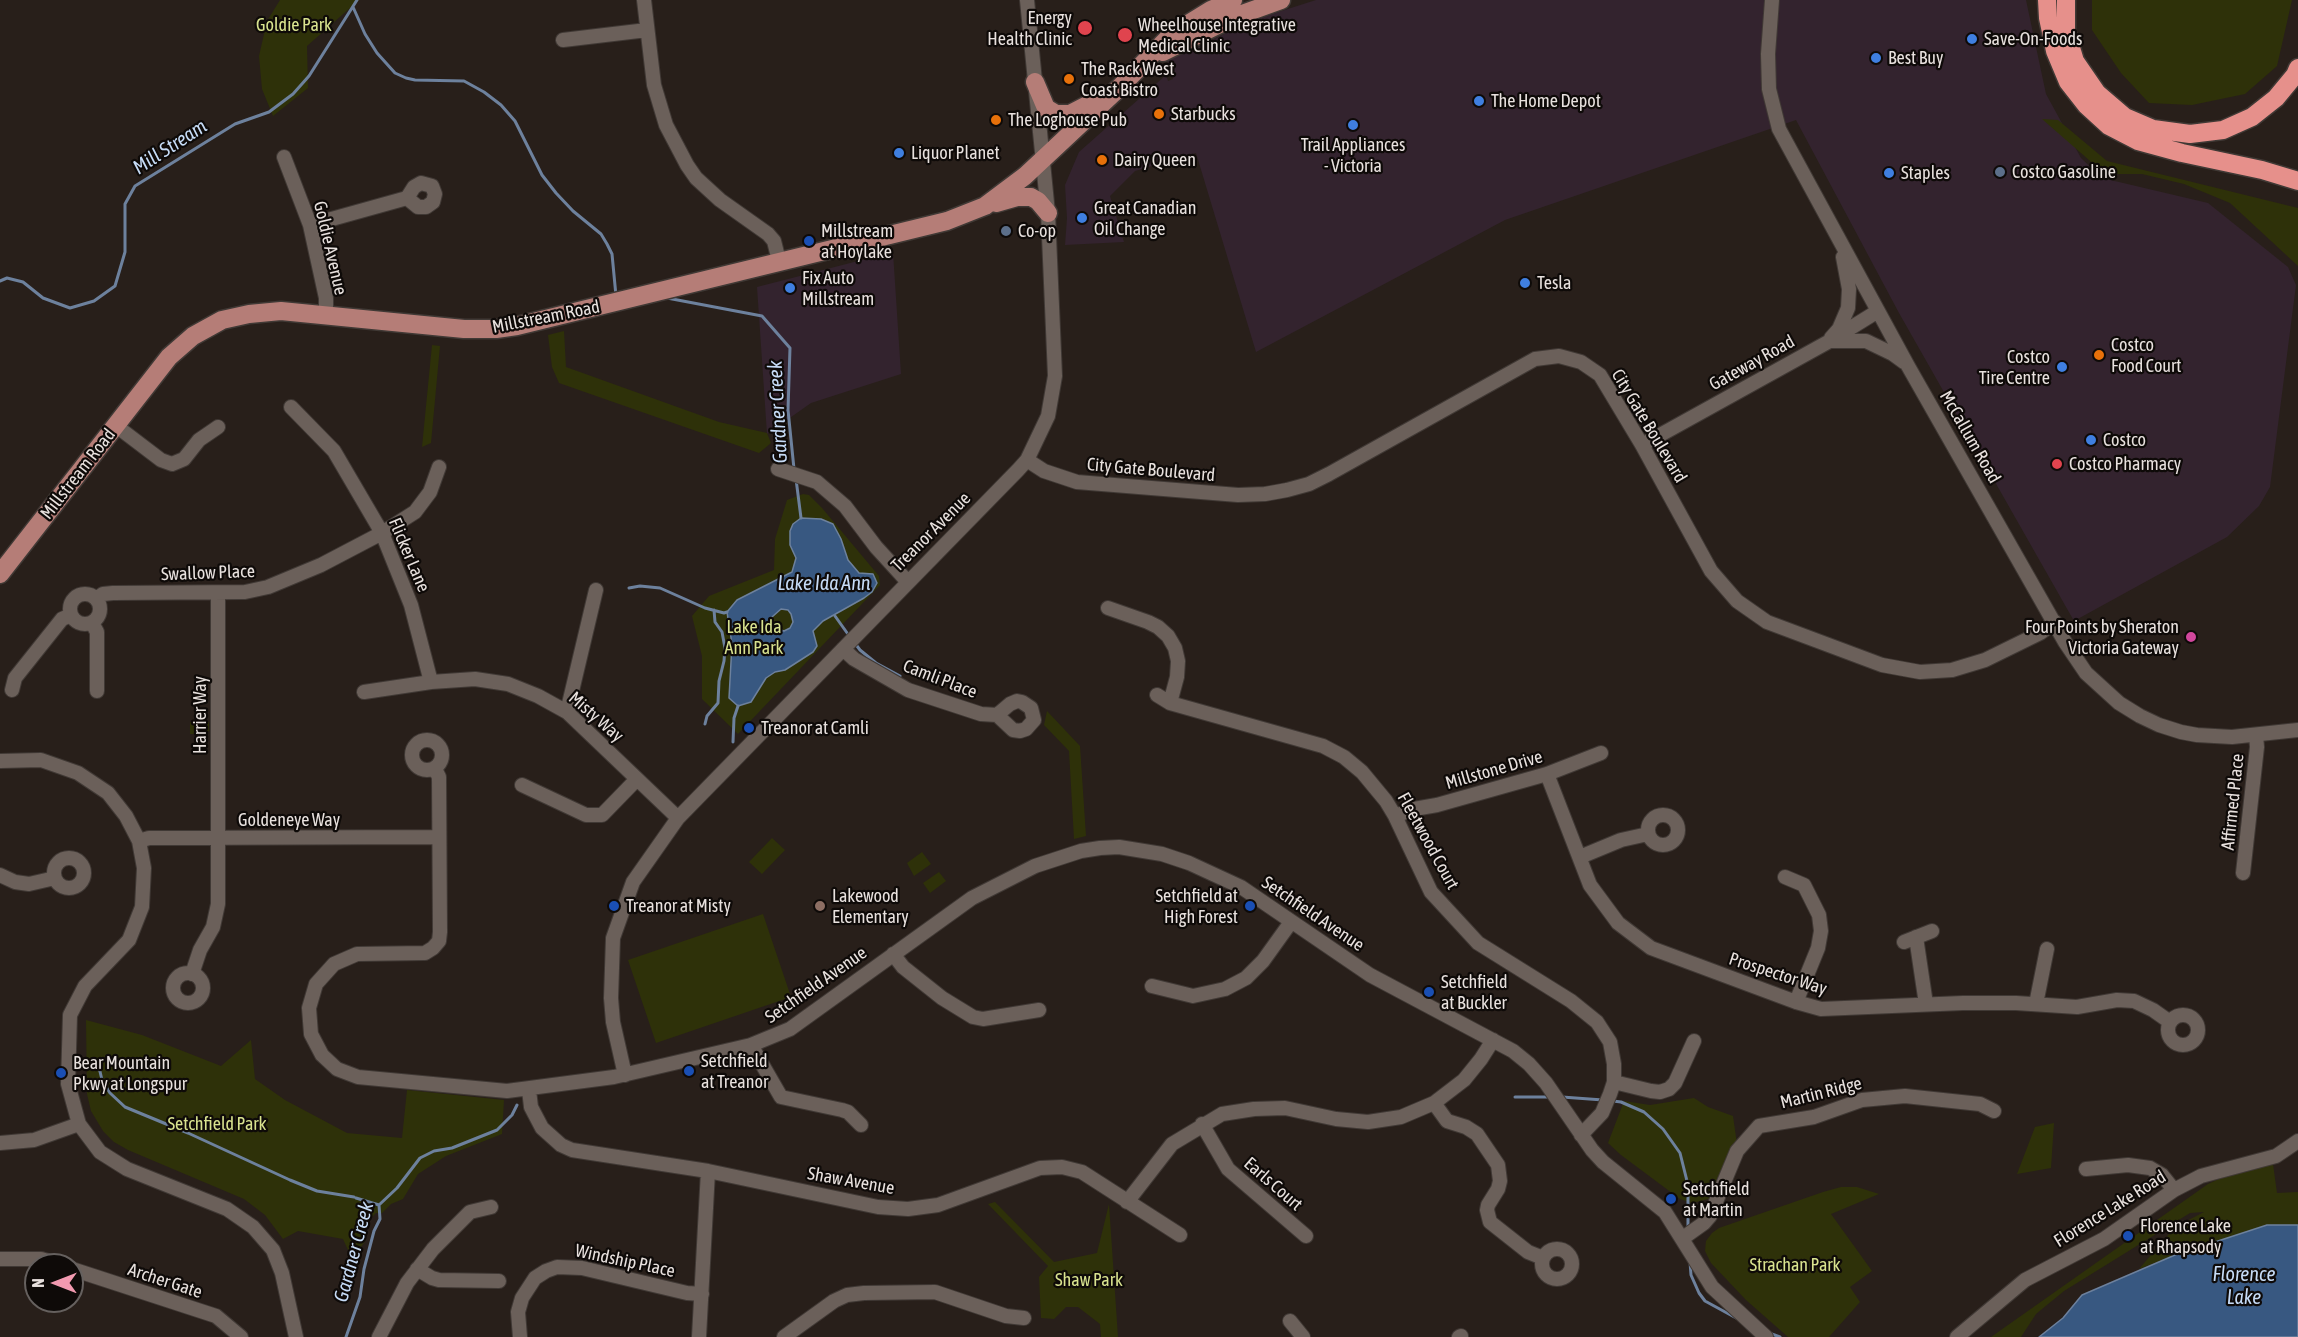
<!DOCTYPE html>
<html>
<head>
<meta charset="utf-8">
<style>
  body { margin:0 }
  #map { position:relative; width:2298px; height:1337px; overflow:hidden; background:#281f1a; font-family:"Asap Condensed",sans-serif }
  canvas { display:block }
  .north { position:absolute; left:24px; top:1253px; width:60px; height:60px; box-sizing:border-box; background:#0e0a08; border:2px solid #65605e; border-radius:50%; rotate:270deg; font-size:16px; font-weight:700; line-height:24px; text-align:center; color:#e8e1de }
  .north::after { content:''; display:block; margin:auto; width:21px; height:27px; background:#f29ab0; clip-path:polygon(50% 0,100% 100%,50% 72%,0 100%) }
</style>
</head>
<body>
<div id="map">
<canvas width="2298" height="1337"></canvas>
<div class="north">N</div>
</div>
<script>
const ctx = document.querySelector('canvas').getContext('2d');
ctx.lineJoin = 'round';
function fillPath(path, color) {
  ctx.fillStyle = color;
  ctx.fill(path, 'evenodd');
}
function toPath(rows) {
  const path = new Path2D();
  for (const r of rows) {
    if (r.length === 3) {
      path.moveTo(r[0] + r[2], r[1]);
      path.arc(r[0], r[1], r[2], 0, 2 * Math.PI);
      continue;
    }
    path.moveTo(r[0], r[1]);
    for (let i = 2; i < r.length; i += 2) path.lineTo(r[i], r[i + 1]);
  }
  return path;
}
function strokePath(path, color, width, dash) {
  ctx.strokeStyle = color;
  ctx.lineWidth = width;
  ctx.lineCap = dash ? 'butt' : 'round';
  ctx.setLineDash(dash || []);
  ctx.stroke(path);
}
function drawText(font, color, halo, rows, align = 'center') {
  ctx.font = font + ' "Asap Condensed",sans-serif';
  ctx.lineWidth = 4.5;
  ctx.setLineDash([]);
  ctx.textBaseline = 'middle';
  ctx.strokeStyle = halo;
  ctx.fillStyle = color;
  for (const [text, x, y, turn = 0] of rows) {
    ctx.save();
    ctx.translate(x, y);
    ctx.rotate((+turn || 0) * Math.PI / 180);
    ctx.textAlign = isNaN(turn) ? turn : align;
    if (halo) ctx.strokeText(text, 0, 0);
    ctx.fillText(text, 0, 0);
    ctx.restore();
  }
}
fillPath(toPath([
  [1316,0,2026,0,2046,94,2081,158,2102,178,2208,203,2288,267,2296,285,2270,487,2259,506,2227,537,2074,621,1899,313,1796,120,1505,220,1256,352,1196,153,1135,171,1110,196,1124,242,1065,245,1067,218,1065,185,1079,152,1166,75,1168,81,1173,79,1167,60,1195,49,1247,22],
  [893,252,901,374,811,403,767,434,757,287]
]), '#33232e');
fillPath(toPath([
  [280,0,359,0,307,46,308,88,273,116,262,89,259,56,267,21],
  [2092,0,2292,0,2277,66,2245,94,2192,105,2149,103,2121,73,2092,30],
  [2042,119,2058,120,2107,161,2298,208,2298,266,2230,203,2184,184,2142,174,2105,174],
  [564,331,566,367,719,422,767,433,771,443,759,453,559,383,552,367,548,335],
  [432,345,440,346,431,443,422,447],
  [803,494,809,495,822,508,879,576,880,585,738,734,702,699,702,656,692,616,709,596,774,570,775,539,787,500],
  [1047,711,1080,746,1086,836,1074,839,1069,751,1044,725],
  [190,722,209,722,209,731,204,734,190,734],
  [772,838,785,850,762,874,749,862],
  [922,852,931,864,914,876,907,863],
  [939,872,946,881,930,893,923,883],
  [763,914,791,997,656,1043,628,960],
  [86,1020,142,1035,221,1066,251,1040,255,1079,285,1100,347,1133,402,1138,407,1090,504,1100,502,1134,446,1156,418,1174,403,1199,391,1204,382,1213,376,1213,365,1224,358,1224,357,1227,366,1240,361,1247,350,1252,348,1250,343,1239,298,1231,283,1239,265,1215,244,1199,128,1150,114,1142,103,1131,91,1111,87,1094],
  [1694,1098,1708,1107,1733,1116,1737,1144,1712,1198,1692,1203,1680,1199,1621,1155,1608,1143,1624,1101,1650,1105],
  [2054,1123,2051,1168,2017,1174,2035,1127],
  [2273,1164,2277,1193,2298,1192,2298,1225,2267,1225,2175,1255,2139,1269,2175,1227,2204,1212,2190,1213,2064,1291,2036,1314,2021,1337,1991,1337,2208,1184,2232,1173],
  [1841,1187,1857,1187,1879,1194,1831,1214,1872,1271,1850,1287,1860,1302,1829,1337,1788,1337,1746,1300,1711,1263,1705,1251,1706,1241,1712,1233,1719,1228,1823,1192],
  [995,1202,1054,1262,1097,1253,1109,1204,1118,1337,1101,1337,1100,1324,1078,1307,1066,1307,1054,1319,1041,1318,1039,1277,1048,1266,988,1204]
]), '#2e3109');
const water = toPath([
  [801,518,821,519,833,524,841,539,848,560,859,573,873,574,877,583,872,592,864,598,823,621,813,631,817,646,813,652,785,670,775,672,766,678,751,702,738,706,729,698,732,644,727,612,737,600,792,572,796,558,790,545,790,531,793,524,801,518],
  [781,609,788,610,791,614,793,622,790,628,784,631,778,629,773,624,772,617,781,609],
  [2267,1225,2298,1225,2298,1337,2039,1337,2063,1318,2082,1295,2175,1255,2267,1225]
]);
fillPath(water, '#385881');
strokePath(water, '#6d819d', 1.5);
strokePath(toPath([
  [353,7,365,34,377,53,395,73,406,78,415,80,464,81,484,92,501,105,515,121,542,175,556,193,573,211,601,234,607,244,612,254,616,296],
  [0,281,7,278,23,282,43,298,70,308,94,301,115,286,125,252,125,204,135,186,235,124,269,112,293,94,309,76,357,0],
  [667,298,762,316,790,348,788,410,794,469],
  [796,479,801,518],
  [629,588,640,586,660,588,705,608,724,613,727,612],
  [835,616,850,637],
  [854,642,860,650,876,663,900,676],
  [705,724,707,716,718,703,719,681,724,661,725,648,722,632,715,622,714,610],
  [733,742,734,718,738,706],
  [98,1063,102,1080,110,1093,125,1107,188,1133,290,1180,317,1191,354,1197],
  [1515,1097,1549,1097],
  [1562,1097,1603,1100],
  [1613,1101,1621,1102,1644,1112,1663,1129,1680,1153,1688,1185,1688,1228],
  [356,1198,379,1205],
  [1690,1262,1691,1275,1699,1293,1705,1301,1738,1319],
  [1769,1333,1780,1337],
  [346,1337,360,1297,364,1269,374,1231,380,1219,379,1205,397,1188,420,1158,434,1151,452,1148,497,1130,512,1115,517,1105]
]), '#6d819d', 3);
const minor = toPath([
  [644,0,654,85,666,125,687,165,696,178,720,200,768,234,774,241,779,261],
  [1772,0,1768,54,1769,89,1779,129,1908,366,2065,642,2086,673,2119,703,2140,716,2159,725,2181,732,2197,735,2232,737,2298,730],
  [563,40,647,30],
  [284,157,310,225,326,298,326,315],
  [421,183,432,186,435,194,433,202,426,207,418,207,407,198,414,187,421,183],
  [310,225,407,198],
  [1831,338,1839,329,1848,308,1849,289,1843,257],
  [1833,341,1866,341,1893,354,1904,362],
  [291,407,334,451,382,533,411,605,431,682],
  [115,425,161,460,172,464,184,459,199,440,218,427],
  [1642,445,1828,342,1878,311],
  [1027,460,1044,471,1077,482,1238,495,1265,494,1287,490,1309,484,1329,474,1535,359,1559,356,1581,362,1600,375,1642,445,1711,571,1737,601,1767,622,1882,665,1920,672,1952,670,1985,660,2040,633,2055,622],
  [778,469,817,482,845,506,876,547,907,581],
  [85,609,15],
  [96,599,103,594,113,593,245,592,268,587,321,565,382,533,415,512,430,492,439,467],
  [1108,608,1148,622,1158,627,1168,636,1175,648,1178,661,1177,677,1170,703],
  [92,623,97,632,97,691],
  [843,649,854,659,908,690,981,714,997,715,1010,704,1017,701,1022,702,1031,708,1034,720,1026,729,1020,731,1013,730,997,715],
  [12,690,15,678,62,619,71,615],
  [364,692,431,682,475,679,508,684,538,696,567,712,678,818],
  [1157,695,1170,703,1323,746,1344,757,1362,772,1386,801,1395,816,1431,892,1478,943,1571,1001,1597,1022,1610,1042,1614,1064,1614,1082,1610,1094,1602,1113,1581,1135],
  [567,712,596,590],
  [427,755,15],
  [0,761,41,760,78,773,108,793,126,816,139,841,144,868,142,907,129,940,85,986,70,1015,68,1084,79,1124,100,1152,127,1169,227,1209,253,1227,273,1250,282,1273,296,1337],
  [435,769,439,777,440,932,439,941,433,948,425,953,357,954,334,964,316,984,309,1008,311,1034,322,1055,337,1069,358,1077,507,1091,614,1077,751,1045,790,1029,972,898,1035,866,1081,851,1100,848,1119,847,1162,854,1189,863,1241,887,1370,975,1513,1051,1529,1064,1546,1083,1592,1150,1603,1162,1665,1212,1712,1287,1766,1337],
  [1547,774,1590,885,1618,923,1651,948,1796,1002,1821,1009,1963,1003,2016,1003,2077,1007,2117,1000,2134,1001,2153,1010,2170,1022],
  [522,785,586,815,602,815,637,779],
  [1663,830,15],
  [1395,816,1414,809,1437,805,1547,774,1601,753],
  [139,841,149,838,439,837],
  [1580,857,1621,840,1648,834],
  [69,873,15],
  [2243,873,2257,747,2256,735],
  [0,875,15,882,29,884,55,878],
  [1785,877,1804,885,1819,915,1821,931,1818,948,1796,1002],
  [1916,937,1926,1004],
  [1904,942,1932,931],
  [893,954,903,967,942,998,973,1017,983,1019,1039,1010],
  [188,988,15],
  [192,974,200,950,213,927,218,904,218,593],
  [1152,986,1193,996,1225,989,1246,978,1263,961,1291,922],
  [2036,1004,2047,949],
  [2183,1030,15],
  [751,1045,781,1097,842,1110,848,1112,861,1125],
  [625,1075,613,1022,611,998,613,938,633,882,678,818,1018,470,1027,460,1048,416,1055,376,1048,213,1027,0],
  [1614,1082,1651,1091,1660,1092,1669,1089,1675,1083,1694,1041],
  [529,1090,531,1107,542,1128,561,1145,572,1150,708,1171,878,1207,908,1209,938,1205,1040,1168,1062,1167,1082,1172,1180,1235],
  [1434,1103,1447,1121,1466,1127,1477,1134,1498,1165,1500,1181,1498,1189,1488,1205,1487,1210,1490,1222,1528,1252,1543,1258],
  [1202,1124,1228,1169,1306,1236],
  [0,1143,34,1140,79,1124],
  [2086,1169,2128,1165,2150,1168,2162,1175,2174,1190],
  [1127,1202,1172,1144,1222,1114,1254,1109,1285,1108,1336,1119,1368,1122,1401,1117,1434,1103,1464,1080,1481,1059,1493,1040],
  [1683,1238,1704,1223,1710,1216,1737,1151,1759,1126,1814,1117,1862,1100,1905,1096,1980,1104,1994,1111],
  [1557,1264,15],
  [0,1259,41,1259,61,1265],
  [72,1269,216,1316,241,1337],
  [417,1269,432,1278,439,1280,499,1281],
  [1290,1321,1303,1337],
  [379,1337,407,1283,433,1249,470,1212,491,1207],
  [520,1337,518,1312,522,1298,535,1278,546,1271,557,1267,582,1268,687,1293,702,1294],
  [699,1337,708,1171],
  [784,1337,834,1301,847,1295,864,1293,935,1292,1006,1316,1024,1318],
  [1459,1337,1461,1336],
  [1957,1337,2025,1280,2104,1239,2174,1190,2201,1176,2276,1156,2298,1141]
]);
const major = toPath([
  [1163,52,1234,17,1281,0],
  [1035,82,1046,108,1056,114,1070,114,1099,99],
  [996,203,1017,197,1031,197,1038,201,1048,213],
  [0,574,169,357,193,336,222,320,249,314,281,311,464,329,496,329,517,326,947,221,985,206,1025,176,1119,88,1172,34,1211,10,1233,0]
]);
const highway = toPath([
  [2047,0,2048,18,2055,51,2068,82,2086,105,2109,126,2138,141,2182,153,2262,170,2298,181],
  [2066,0,2066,31,2075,61,2097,93,2125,117,2153,129,2190,134,2223,130,2252,117,2276,98,2295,75,2298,68]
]);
strokePath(minor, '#403935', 16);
strokePath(major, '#403935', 21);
strokePath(highway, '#403935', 21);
strokePath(minor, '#6b605a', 14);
strokePath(major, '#b57d77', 18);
strokePath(highway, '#e6908b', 18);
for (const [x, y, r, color] of [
  [1085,28,8,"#e0444e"],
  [1125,35,8,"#e0444e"],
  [1972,39,6,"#3f7fe0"],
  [1876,58,6,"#3f7fe0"],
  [1069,79,6,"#e8710a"],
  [1479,101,6,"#3f7fe0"],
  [1159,114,6,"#e8710a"],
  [996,120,6,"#e8710a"],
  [1353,125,6,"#3f7fe0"],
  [899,153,6,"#3f7fe0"],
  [1102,160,6,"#e8710a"],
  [2000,172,6,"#5c6f8a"],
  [1889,173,6,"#3f7fe0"],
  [1082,218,6,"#3f7fe0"],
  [1006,231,6,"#5c6f8a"],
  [809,241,6,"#1a4fb4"],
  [1525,283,6,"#3f7fe0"],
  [790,288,6,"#3f7fe0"],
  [2099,355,6,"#e8710a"],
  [2062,367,6,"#3f7fe0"],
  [2091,440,6,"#3f7fe0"],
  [2057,464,6,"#e0444e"],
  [2191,637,6,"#d1479c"],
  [749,728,6,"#1a4fb4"],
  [614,906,6,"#1a4fb4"],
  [820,906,6,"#8d6e63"],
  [1250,906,6,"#1a4fb4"],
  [1429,992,6,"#1a4fb4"],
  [689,1071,6,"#1a4fb4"],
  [61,1073,6,"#1a4fb4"],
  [1671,1199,6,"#1a4fb4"],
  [2128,1236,6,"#1a4fb4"]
]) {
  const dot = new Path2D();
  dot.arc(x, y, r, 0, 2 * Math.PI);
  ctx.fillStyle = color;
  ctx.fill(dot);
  strokePath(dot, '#0e0a08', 2);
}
drawText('18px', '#e8e1de', '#0e0a08', [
  ["Energy",1072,18,"right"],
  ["Health Clinic",1072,39,"right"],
  ["Wheelhouse Integrative",1138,25],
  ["Medical Clinic",1138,46],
  ["Save-On-Foods",1984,39],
  ["Best Buy",1888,58],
  ["The Rack West",1081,69],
  ["Coast Bistro",1081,90],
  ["The Home Depot",1491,101],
  ["Starbucks",1171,114],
  ["The Loghouse Pub",1008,120],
  ["Trail Appliances",1353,145,"center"],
  ["- Victoria",1353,166,"center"],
  ["Liquor Planet",911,153],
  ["Dairy Queen",1114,160],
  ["Costco Gasoline",2012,172],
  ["Staples",1901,173],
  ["Great Canadian",1094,208],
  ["Oil Change",1094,229],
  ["Millstream",821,231],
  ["at Hoylake",821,252],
  ["Co-op",1018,231],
  ["Fix Auto",802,278],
  ["Millstream",802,299],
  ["Tesla",1537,283],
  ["Costco",2111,345],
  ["Food Court",2111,366],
  ["Costco",2050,357,"right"],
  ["Tire Centre",2050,378,"right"],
  ["Costco",2103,440],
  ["Costco Pharmacy",2069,464],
  ["Four Points by Sheraton",2179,627,"right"],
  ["Victoria Gateway",2179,648,"right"],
  ["Treanor at Camli",761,728],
  ["Lakewood",832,896],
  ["Elementary",832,917],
  ["Setchfield at",1238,896,"right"],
  ["High Forest",1238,917,"right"],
  ["Treanor at Misty",626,906],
  ["Setchfield",1441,982],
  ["at Buckler",1441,1003],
  ["Setchfield",701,1061],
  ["at Treanor",701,1082],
  ["Bear Mountain",73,1063],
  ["Pkwy at Longspur",73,1084],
  ["Setchfield",1683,1189],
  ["at Martin",1683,1210],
  ["Florence Lake",2140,1226],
  ["at Rhapsody",2140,1247]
], 'left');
drawText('18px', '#d9e38f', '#0e0a08', [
  ["Goldie Park",294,25],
  ["Lake Ida",754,627],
  ["Ann Park",754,648],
  ["Setchfield Park",217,1124],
  ["Strachan Park",1795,1265],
  ["Shaw Park",1089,1280]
]);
drawText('18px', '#e8e1de', '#0e0a08', [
  ["Goldie Avenue",330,248,77],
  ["Millstream Road",546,317,-11],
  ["Gateway Road",1752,363,-29],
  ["City Gate Boulevard",1649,426,59],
  ["McCallum Road",1970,437,60],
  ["City Gate Boulevard",1151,470,5],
  ["Millstream Road",78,474,-52],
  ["Treanor Avenue",931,532,-45],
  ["Flicker Lane",409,555,67],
  ["Swallow Place",208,573,-2],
  ["Camli Place",940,679,21],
  ["Harrier Way",200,715,-90],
  ["Misty Way",596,717,41],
  ["Millstone Drive",1494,770,-16],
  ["Affirmed Place",2233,802,-84],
  ["Goldeneye Way",289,820],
  ["Fleetwood Court",1428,841,61],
  ["Setchfield Avenue",1313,914,34],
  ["Prospector Way",1778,974,18],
  ["Setchfield Avenue",816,985,-35],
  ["Martin Ridge",1821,1093,-14],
  ["Shaw Avenue",851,1181,10],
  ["Earls Court",1273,1184,41],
  ["Florence Lake Road",2110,1209,-32],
  ["Windship Place",625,1261,12],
  ["Archer Gate",165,1281,18]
]);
drawText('italic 20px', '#c6dbf6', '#0e0a08', [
  ["Mill Stream",170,147,-33],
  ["Gardner Creek",778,412,-93],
  ["Lake Ida Ann",824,584],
  ["Gardner Creek",354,1252,-75],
  ["Florence",2244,1275],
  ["Lake",2244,1298]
]);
</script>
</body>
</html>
